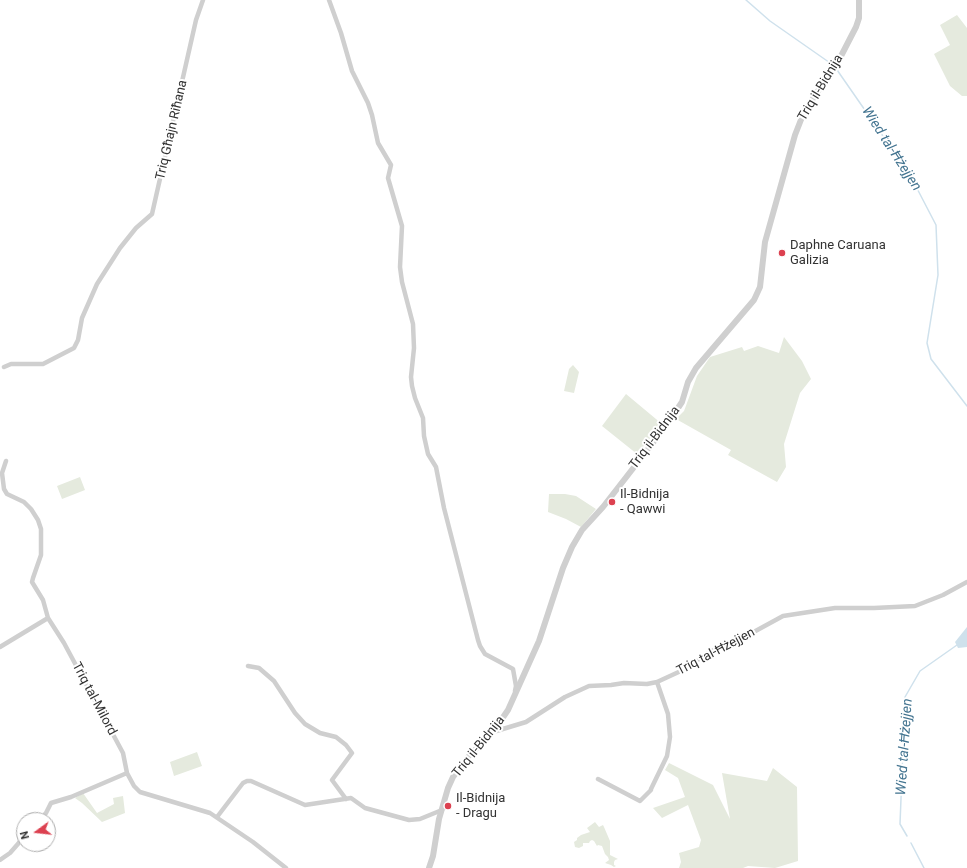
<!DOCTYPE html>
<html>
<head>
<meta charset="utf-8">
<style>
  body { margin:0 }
  #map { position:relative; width:967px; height:868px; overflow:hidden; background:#fff; font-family:Roboto,sans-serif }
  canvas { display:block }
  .north { position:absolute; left:16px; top:812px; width:40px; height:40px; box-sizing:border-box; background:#fff; border:1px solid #adadad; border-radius:50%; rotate:255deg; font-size:11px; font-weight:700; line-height:16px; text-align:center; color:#323232 }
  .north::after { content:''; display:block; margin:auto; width:14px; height:18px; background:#dc4150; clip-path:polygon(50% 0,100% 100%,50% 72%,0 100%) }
</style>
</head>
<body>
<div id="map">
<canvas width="967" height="868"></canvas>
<div class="north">N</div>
</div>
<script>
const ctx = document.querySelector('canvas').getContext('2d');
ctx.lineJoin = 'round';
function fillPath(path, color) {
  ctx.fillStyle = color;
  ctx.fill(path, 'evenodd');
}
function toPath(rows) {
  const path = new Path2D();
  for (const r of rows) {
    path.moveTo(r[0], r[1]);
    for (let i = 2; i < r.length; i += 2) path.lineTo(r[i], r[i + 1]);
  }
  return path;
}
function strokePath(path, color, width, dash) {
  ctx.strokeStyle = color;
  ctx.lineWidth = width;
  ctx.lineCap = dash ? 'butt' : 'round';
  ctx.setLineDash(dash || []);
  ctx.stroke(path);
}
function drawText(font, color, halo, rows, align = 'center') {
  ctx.font = font + ' Roboto,sans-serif';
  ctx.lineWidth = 4;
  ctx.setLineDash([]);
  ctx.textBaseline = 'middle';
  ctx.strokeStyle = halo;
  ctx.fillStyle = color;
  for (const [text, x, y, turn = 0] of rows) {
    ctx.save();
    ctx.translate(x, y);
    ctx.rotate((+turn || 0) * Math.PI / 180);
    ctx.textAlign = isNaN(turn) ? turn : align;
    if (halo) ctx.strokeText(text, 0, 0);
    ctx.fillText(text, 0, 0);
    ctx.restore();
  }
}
fillPath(toPath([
  [957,15,967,28,967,96,962,96,950,86,934,54,950,45,940,25],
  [784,337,802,361,811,379,800,393,784,444,786,467,777,482,728,455,731,450,676,419,684,411,697,376,710,357,742,347,744,351,758,346,779,353],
  [573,365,579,372,574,393,564,391,569,369],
  [626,394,662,424,637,454,602,426],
  [80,477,85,490,62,499,57,486],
  [549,494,565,494,576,496,596,509,581,527,566,519,548,512],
  [197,752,202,766,174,776,170,762],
  [669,763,713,785,730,819,722,773,767,781,773,768,797,787,798,861,775,868,748,866,743,868,679,868,681,862,679,853,699,847,701,840,688,805,662,818,653,808,685,797,678,778,665,770],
  [83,793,97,813,114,804,113,798,123,796,125,813,102,822,82,803,75,798],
  [595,822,599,827,603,825,604,827,610,841,610,855,618,859,615,860,614,862,614,865,616,866,614,867,611,865,605,863,609,860,608,857,605,854,602,846,598,845,597,846,594,841,592,840,590,841,589,843,583,843,583,846,579,848,575,847,574,842,577,840,577,838,581,835,590,832,587,828]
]), '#e5eade');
fillPath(toPath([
  [967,627,967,647,958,648,955,642]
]), '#cfe1ec');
strokePath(toPath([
  [746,0,770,21,833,65],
  [835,67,910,175,936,225,938,275,927,343,931,359,967,406],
  [907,836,900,824,905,697,920,671,957,645],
  [911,843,924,868]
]), '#cfe1ec', 1.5);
strokePath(toPath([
  [329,0,341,33,352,71,368,103,372,115,378,143,391,165,388,178,402,226,400,267,402,282,413,324,414,348,411,377,412,386,415,398,423,418,424,436,428,454,436,467,444,508,478,640,480,646,485,654,513,669,516,686,515,691],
  [4,367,11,364,43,364,74,348,78,340,82,318,97,284,120,248,136,228,152,214,196,20,203,0],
  [6,461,2,473,4,489,7,494,24,502,31,509,38,520,41,529,41,555,33,578,32,582,43,600,48,618,64,643,123,753,127,773,134,786,140,792,210,813,253,842,286,868],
  [0,647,48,618],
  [248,666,259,668,274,681,295,713,305,724,320,733,336,737,346,745,352,753,332,780,346,799],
  [493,732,526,722,565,697,589,686,611,685,624,683,647,684,657,682,683,670,711,651,750,634,783,616,835,608,874,608,915,606,943,595,967,582],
  [598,779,640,801,651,790,651,789,667,756,670,737,668,714,657,682],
  [217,817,243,783,247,781,251,781,305,805,351,798,365,808,409,820,420,819,442,810],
  [40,820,46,813,51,803,71,797,127,773],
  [0,860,10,853,24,837]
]), '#cfcfcf', 4.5);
strokePath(toPath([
  [429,868,433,856,439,819,448,788,453,777,469,756,493,732,508,710,539,641,563,568,572,547,582,530,603,507,666,426,682,402,688,382,696,368,754,300,760,287,765,242,795,135,804,112,840,58,856,27,859,18,859,0]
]), '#cfcfcf', 6);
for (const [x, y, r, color] of [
  [782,253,4,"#dc4150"],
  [612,502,4,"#dc4150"],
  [448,806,4,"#dc4150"]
]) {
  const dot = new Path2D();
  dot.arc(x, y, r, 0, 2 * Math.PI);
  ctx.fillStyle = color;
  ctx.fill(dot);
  strokePath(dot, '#fff', 1.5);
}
drawText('13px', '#323232', '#fff', [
  ["Triq il-Bidnija",821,88,-59],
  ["Triq Għajn Riħana",172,130,-77],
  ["Triq il-Bidnija",655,438,-53],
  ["Triq tal-Ħżejjen",716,652,-28],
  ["Triq tal-Milord",94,699,62],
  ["Triq il-Bidnija",479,747,-51]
]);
drawText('13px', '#323232', '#fff', [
  ["Daphne Caruana",790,246],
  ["Galizia",790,261],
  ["Il-Bidnija",620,495],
  ["- Qawwi",620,510],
  ["Il-Bidnija",456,799],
  ["- Dragu",456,814]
], 'left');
drawText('italic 14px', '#437490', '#fff', [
  ["Wied tal-Ħżejjen",891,149,57],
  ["Wied tal-Ħżejjen",905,747,-86]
]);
</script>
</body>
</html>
